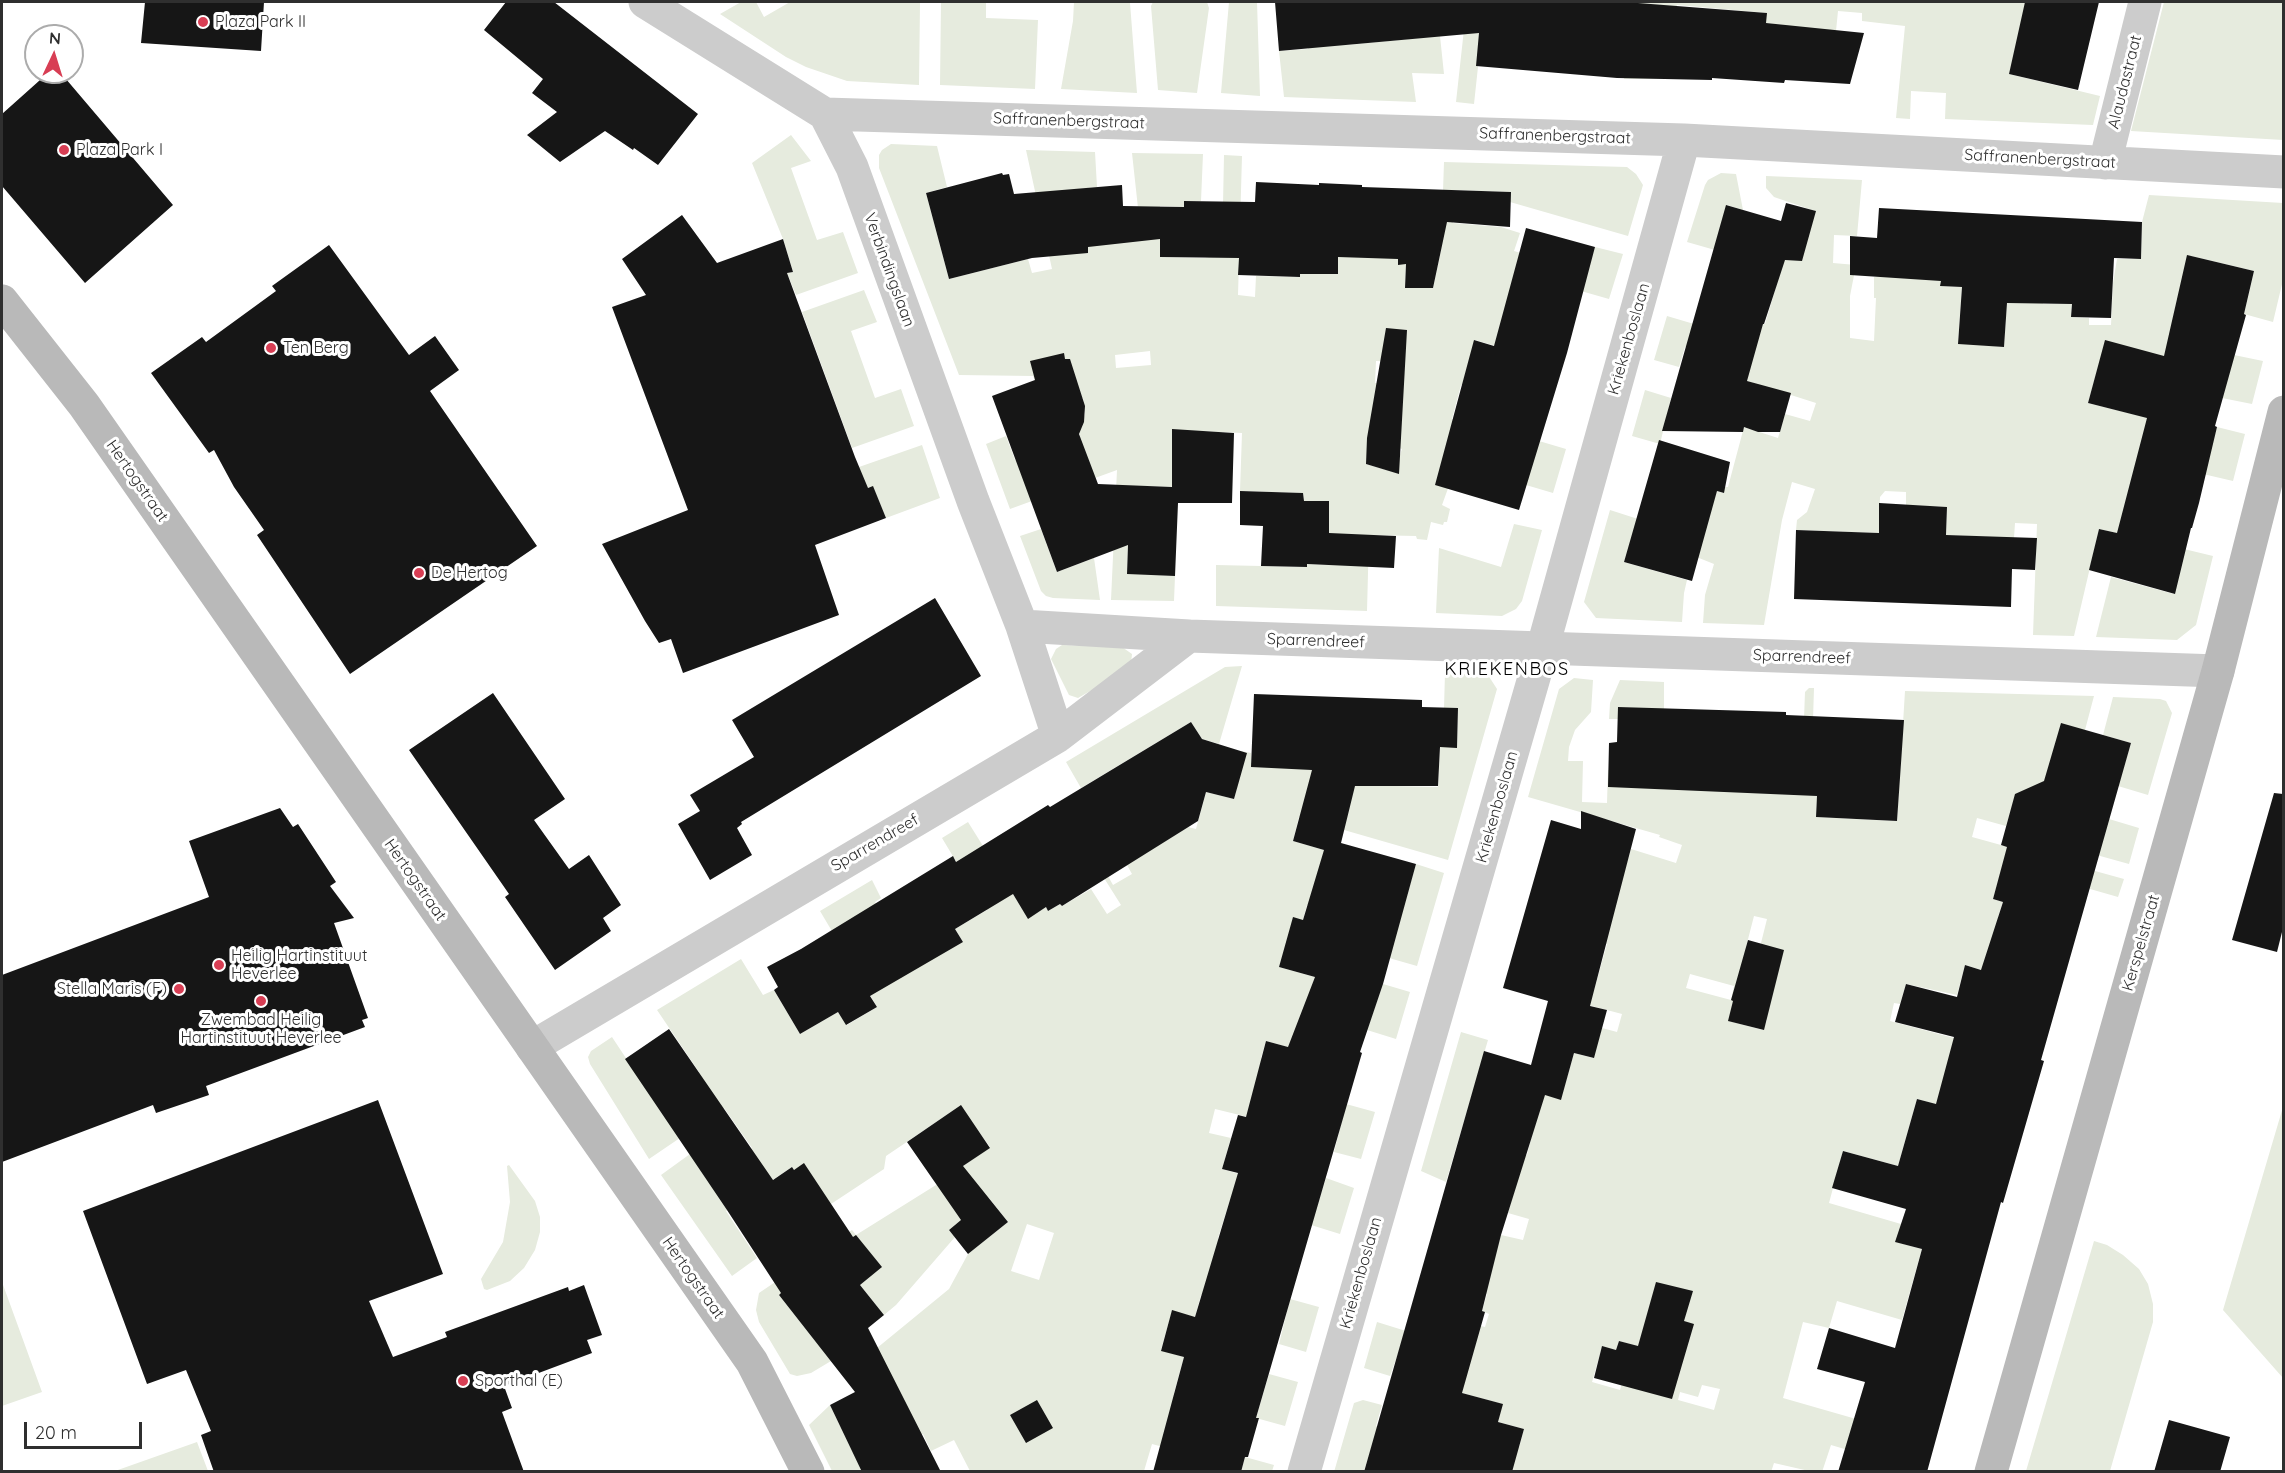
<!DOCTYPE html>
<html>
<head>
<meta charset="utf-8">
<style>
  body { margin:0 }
  #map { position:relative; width:2285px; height:1473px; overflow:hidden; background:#fff; font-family:Quicksand,sans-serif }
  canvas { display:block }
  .frame { position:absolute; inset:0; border:3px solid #2f2f2f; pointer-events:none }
  .north { position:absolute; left:24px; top:24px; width:60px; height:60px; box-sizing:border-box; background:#fff; border:2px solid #acacac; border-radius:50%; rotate:4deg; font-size:16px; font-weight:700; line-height:24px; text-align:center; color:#2f2f2f }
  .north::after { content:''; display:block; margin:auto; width:21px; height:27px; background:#d83e54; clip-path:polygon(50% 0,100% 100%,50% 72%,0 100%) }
  .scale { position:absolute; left:24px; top:1422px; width:118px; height:27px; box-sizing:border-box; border:3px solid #2f2f2f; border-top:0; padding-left:8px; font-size:18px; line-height:21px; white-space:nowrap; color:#2f2f2f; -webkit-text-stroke:4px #fff; paint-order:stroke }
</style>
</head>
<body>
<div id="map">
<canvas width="2285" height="1473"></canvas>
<div class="frame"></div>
<div class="north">N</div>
<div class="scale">20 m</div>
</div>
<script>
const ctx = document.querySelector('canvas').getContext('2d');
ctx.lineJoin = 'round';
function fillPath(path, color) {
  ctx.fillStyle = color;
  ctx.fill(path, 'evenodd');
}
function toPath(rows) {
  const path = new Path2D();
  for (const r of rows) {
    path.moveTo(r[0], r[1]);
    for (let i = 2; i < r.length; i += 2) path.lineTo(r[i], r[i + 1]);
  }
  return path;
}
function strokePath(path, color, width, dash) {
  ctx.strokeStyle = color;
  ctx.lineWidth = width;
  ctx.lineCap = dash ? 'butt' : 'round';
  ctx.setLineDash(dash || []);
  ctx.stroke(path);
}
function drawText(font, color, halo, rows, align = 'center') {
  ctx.font = font + ' Quicksand,sans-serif';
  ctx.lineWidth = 6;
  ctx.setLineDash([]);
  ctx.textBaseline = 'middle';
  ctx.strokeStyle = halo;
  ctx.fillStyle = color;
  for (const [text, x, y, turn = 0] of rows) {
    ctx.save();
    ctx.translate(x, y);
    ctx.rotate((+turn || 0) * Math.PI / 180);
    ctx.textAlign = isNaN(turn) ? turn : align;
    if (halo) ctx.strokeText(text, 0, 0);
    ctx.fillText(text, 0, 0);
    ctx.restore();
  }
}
fillPath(toPath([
  [741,2,756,2,764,17,790,2,920,3,919,85,847,81,806,67,786,57,720,14],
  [941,2,986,2,986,18,1038,20,1035,89,940,85],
  [1074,2,1128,2,1130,3,1137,93,1061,89,1073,21],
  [1153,2,1207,2,1209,8,1197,93,1158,90,1151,6],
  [1229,2,1257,2,1260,96,1221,93],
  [1467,2,1485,2,1474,104,1456,102],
  [1632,2,2034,2,2026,36,2009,74,2100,96,2093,125,1945,119,1946,93,1911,91,1910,119,1896,118,1905,26,1862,21,1862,13,1838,11,1835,41,1783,36,1784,25,1766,23,1766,13,1677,5,1669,79,1624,79],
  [2164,2,2283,2,2283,140,2131,131],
  [1440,36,1444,74,1412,73,1416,102,1284,97,1279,51,1308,49,1308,41,1347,45],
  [791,135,811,161,791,168,817,240,843,232,858,273,796,295,787,273,793,272,783,239,752,163],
  [891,144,937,146,947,187,926,193,949,279,1028,259,1032,273,1052,269,1026,150,1095,152,1097,187,1058,191,1088,253,1088,247,1138,208,1132,153,1203,154,1201,201,1185,201,1184,207,1160,206,1160,257,1205,258,1222,254,1224,155,1242,156,1238,295,1255,297,1256,276,1299,277,1300,274,1338,274,1338,257,1398,256,1398,264,1406,264,1405,288,1433,288,1441,250,1444,162,1627,167,1636,174,1643,185,1628,236,1510,202,1510,192,1454,190,1453,223,1501,227,1520,233,1514,251,1531,256,1499,347,1475,340,1462,385,1461,385,1452,419,1471,425,1442,505,1450,509,1447,522,1444,522,1443,525,1431,522,1427,540,1417,539,1416,536,1369,535,1367,611,1216,606,1216,565,1306,567,1307,564,1329,565,1329,501,1304,501,1303,493,1240,491,1242,433,1196,431,1176,487,1133,486,1129,515,1127,573,1175,576,1174,601,1111,600,1117,470,1010,509,986,444,1006,436,1015,460,1080,437,1079,432,1085,414,1083,398,1042,398,1033,376,959,375,879,168,879,155,882,150],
  [1150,351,1151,365,1116,368,1115,355],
  [1376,361,1405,362,1403,386,1375,383],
  [1371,417,1392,420,1392,446,1402,449,1394,472,1366,464],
  [1721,173,1736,174,1743,210,1727,205,1715,250,1687,242,1705,185,1708,180],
  [1766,176,1862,180,1857,236,1834,235,1833,263,1856,265,1850,296,1850,338,1874,341,1876,298,1874,298,1874,277,1941,277,1941,286,1962,287,1958,343,2004,347,2007,301,2044,286,2043,304,2072,304,2071,317,2089,318,2089,325,2111,325,2113,283,2117,259,2141,259,2142,222,2149,195,2283,203,2283,280,2273,322,2244,314,2254,271,2191,256,2186,281,2192,302,2177,299,2173,318,2201,326,2172,358,2100,360,2088,403,2149,418,2120,534,2099,529,2074,636,2033,635,2037,524,2015,523,2014,538,1946,535,1947,507,1906,505,1906,492,1885,491,1880,497,1879,533,1796,530,1797,520,1807,512,1815,489,1792,482,1782,520,1764,625,1703,623,1705,595,1714,564,1694,556,1717,491,1723,493,1725,487,1728,487,1744,427,1778,438,1785,414,1810,421,1816,403,1747,381,1755,321,1765,324,1776,287,1774,266,1815,211,1774,197,1766,188],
  [1595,247,1623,254,1609,299,1581,291],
  [864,290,877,322,851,331,875,398,901,389,914,426,852,448,802,312],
  [1667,316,1694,324,1688,347,1685,347,1679,367,1654,360],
  [2234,355,2263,361,2252,404,2222,398],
  [1645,390,1671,398,1660,444,1632,436],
  [2217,427,2245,434,2233,481,2203,474],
  [1539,441,1566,449,1553,493,1526,485],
  [922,445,940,498,886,518,873,487,866,488,859,467],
  [1610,510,1638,519,1624,562,1687,580,1684,593,1682,622,1596,618,1584,602],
  [1514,524,1542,530,1522,601,1516,609,1502,616,1436,613,1439,548,1501,567],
  [1041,529,1057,572,1094,558,1100,600,1053,598,1046,596,1041,591,1020,536],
  [2184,549,2213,556,2196,625,2177,640,2096,637,2111,577,2174,594],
  [1062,645,1122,647,1132,654,1131,664,1125,671,1078,698,1069,695,1051,659,1056,649],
  [1242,666,1219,744,1202,739,1191,722,1081,788,1066,762,1225,667],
  [1445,673,1488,675,1497,689,1448,860,1299,817,1293,841,1338,854,1314,907,1307,905,1303,920,1279,967,1315,977,1291,1048,1266,1041,1261,1058,1268,1060,1252,1118,1215,1109,1209,1133,1231,1138,1222,1169,1253,1178,1230,1200,1218,1238,1221,1301,1201,1295,1195,1317,1172,1311,1161,1350,1184,1357,1174,1393,1190,1398,1178,1451,1152,1444,1144,1471,970,1471,954,1440,931,1451,923,1434,916,1438,877,1348,949,1289,968,1254,1008,1222,989,1198,949,1230,955,1237,896,1305,884,1315,860,1285,881,1267,824,1260,779,1295,831,1361,811,1373,797,1376,790,1374,759,1322,756,1310,759,1293,852,1230,856,1235,936,1185,990,1147,960,1106,886,1156,884,1169,831,1204,804,1164,794,1170,792,1167,726,1211,757,1258,732,1276,661,1175,690,1154,707,1180,752,1148,724,1108,649,1159,590,1064,588,1057,591,1051,612,1037,655,1102,699,1072,657,1010,741,959,763,995,774,990,800,1034,838,1012,847,1025,877,1007,820,911,872,880,881,898,875,902,889,925,963,942,955,929,987,910,984,908,942,838,968,822,1028,918,1046,907,1048,911,1060,904,1062,906,1091,889,1107,914,1121,905,1104,878,1108,876,1113,885,1132,874,1127,865,1188,827,1196,829,1206,792,1234,799,1237,788,1231,786,1241,751,1251,753,1251,763,1297,765,1395,786,1438,787,1440,747,1457,747,1458,708,1444,708],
  [1027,1224,1054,1233,1039,1280,1011,1271],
  [1574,678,1593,680,1591,712,1575,730,1569,747,1568,761,1583,761,1582,802,1607,803,1608,770,1803,746,1805,692,1809,688,1814,688,1812,752,1818,782,1816,817,1897,821,1905,691,2094,696,2085,730,2063,770,2027,796,2016,794,2006,826,1977,818,1972,837,2124,879,2118,897,2003,864,1993,899,2003,902,1998,917,2001,918,1985,971,1965,965,1957,995,1906,984,1900,1004,1894,1003,1890,1021,1954,1038,1956,1110,1917,1099,1898,1166,1843,1151,1829,1203,1901,1224,1896,1242,1922,1249,1902,1320,1837,1301,1829,1328,1803,1322,1783,1398,1877,1425,1868,1456,1831,1445,1822,1472,1809,1471,1774,1463,1771,1472,1445,1471,1519,1447,1524,1429,1498,1422,1502,1404,1462,1393,1477,1325,1485,1327,1489,1314,1482,1311,1487,1294,1483,1292,1501,1235,1523,1240,1529,1219,1508,1213,1519,1174,1520,1153,1527,1155,1542,1094,1561,1099,1574,1053,1593,1058,1602,1028,1617,1032,1622,1014,1569,1000,1594,990,1607,944,1603,943,1631,849,1676,863,1682,845,1659,837,1660,835,1528,797,1559,689],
  [1754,916,1767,919,1759,951,1746,947],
  [1690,974,1734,986,1731,1000,1686,988],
  [1767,1020,1763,1030,1729,1021],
  [1619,1341,1629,1344,1630,1355,1620,1390,1592,1382,1602,1347,1616,1350],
  [1702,1385,1720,1389,1714,1410,1678,1400,1680,1392,1698,1397],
  [1620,680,1664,682,1664,710,1619,707,1618,719,1609,719,1610,703],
  [2113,697,2160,699,2166,701,2172,713,2148,795,2118,786,2131,743,2103,735],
  [2109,819,2139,828,2129,864,2093,854],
  [1416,864,1444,873,1417,966,1389,958],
  [1383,984,1410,992,1396,1039,1367,1030],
  [1461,1032,1488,1040,1446,1182,1421,1171],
  [1346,1104,1375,1112,1361,1159,1334,1152],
  [2283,1107,2284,1378,2283,1378,2223,1310],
  [509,1165,535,1201,540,1217,540,1232,535,1250,524,1268,510,1281,487,1290,484,1289,481,1279,503,1242,510,1202,507,1166],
  [1326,1178,1354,1188,1340,1234,1311,1225],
  [2094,1241,2107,1245,2123,1255,2139,1269,2148,1284,2153,1304,2153,1322,2110,1471,2026,1471],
  [2,1282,42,1392,2,1406],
  [1290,1299,1319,1307,1306,1352,1279,1344],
  [1377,1322,1406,1331,1390,1376,1364,1368],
  [1269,1374,1298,1382,1285,1426,1256,1418],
  [1363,1400,1382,1405,1376,1426,1378,1427,1364,1471,1334,1472,1354,1403],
  [830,1405,862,1471,832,1471,809,1425],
  [197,1442,208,1471,115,1471],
  [1245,1457,1274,1465,1272,1471,1241,1472]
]), '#e6ebde');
fillPath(toPath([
  [145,2,264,2,261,51,141,43],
  [506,2,554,2,698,114,658,165,634,148,633,150,605,131,560,162,527,135,557,112,532,93,543,79,484,30],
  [1275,2,1625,2,1767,13,1766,23,1864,33,1850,84,1785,80,1784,83,1712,78,1712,80,1617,78,1476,66,1479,33,1279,51],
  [2025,2,2099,2,2078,90,2009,74],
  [49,72,60,72,173,205,85,283,2,186,2,114],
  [1002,173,1003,175,1009,174,1014,194,1122,185,1123,206,1184,207,1184,201,1255,202,1256,182,1319,185,1319,183,1362,185,1362,187,1511,192,1510,227,1447,222,1433,288,1405,288,1406,264,1398,265,1398,259,1338,257,1338,274,1300,274,1300,277,1238,275,1239,258,1160,257,1160,239,1088,247,1088,253,1032,258,949,279,926,193],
  [1786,203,1816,211,1802,261,1785,260,1764,324,1763,324,1747,381,1791,393,1780,432,1758,432,1744,427,1743,432,1662,431,1726,205,1781,221],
  [1879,208,2142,222,2141,259,2114,258,2111,318,2071,317,2072,304,2007,303,2004,347,1958,344,1962,287,1940,286,1941,281,1850,275,1850,236,1877,238],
  [682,215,717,263,783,239,793,272,787,273,855,457,868,488,873,486,886,518,815,545,839,615,683,673,671,639,659,643,645,621,602,544,688,510,612,307,646,295,622,259],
  [1526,228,1595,247,1567,353,1519,510,1435,485,1474,340,1494,346],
  [329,245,409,355,435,336,459,370,430,391,537,546,350,674,257,535,264,530,234,487,214,450,209,453,151,373,202,337,206,342,276,291,272,286],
  [2187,255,2254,271,2244,314,2246,315,2215,426,2217,427,2199,503,2192,528,2191,528,2175,594,2089,570,2099,529,2117,533,2147,418,2088,403,2105,340,2164,356],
  [1386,328,1407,330,1399,474,1366,464,1367,438],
  [1064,353,1065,359,1070,359,1085,406,1084,422,1079,434,1098,484,1172,487,1172,429,1234,433,1232,503,1178,503,1175,576,1127,574,1128,545,1057,572,992,396,1035,380,1030,361],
  [1659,440,1730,462,1724,493,1717,491,1692,581,1624,562],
  [1240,491,1303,493,1304,501,1329,501,1329,533,1396,536,1394,568,1307,564,1307,567,1261,566,1263,526,1240,525],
  [1879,503,1947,507,1946,535,2037,538,2035,570,2012,569,2011,607,1794,599,1796,530,1879,533],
  [935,598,981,676,741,822,742,824,737,828,752,855,710,880,678,824,700,811,690,795,754,757,732,720],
  [493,693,565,799,534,820,569,869,589,855,621,905,603,918,611,931,555,970,505,897,509,894,409,750],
  [1254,694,1422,700,1422,707,1458,708,1457,748,1440,747,1438,786,1355,786,1341,843,1416,864,1383,984,1360,1052,1362,1053,1256,1418,1259,1418,1248,1457,1245,1457,1241,1472,1153,1472,1184,1357,1161,1351,1172,1310,1195,1317,1238,1173,1222,1169,1238,1115,1246,1117,1266,1041,1288,1047,1315,977,1279,967,1293,917,1303,920,1324,850,1293,841,1312,770,1251,767],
  [1618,707,1786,712,1786,715,1904,720,1897,821,1816,817,1817,796,1608,787,1609,743,1617,742],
  [1191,722,1202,739,1247,753,1234,799,1206,792,1198,821,1062,906,1060,904,1048,911,1046,907,1028,919,1013,894,955,929,963,942,870,996,877,1007,846,1025,838,1012,800,1034,774,990,778,987,767,967,801,949,953,856,956,862,1048,805,1050,807],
  [2061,723,2131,743,2041,1060,2044,1061,2003,1203,2001,1202,1927,1472,1838,1472,1865,1382,1817,1369,1829,1328,1895,1348,1922,1249,1895,1242,1906,1209,1832,1188,1843,1151,1898,1166,1917,1099,1936,1104,1954,1037,1895,1022,1906,984,1957,997,1965,965,1981,970,2003,902,1993,899,2007,847,2001,845,2015,794,2044,781],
  [2274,793,2283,794,2283,928,2277,952,2232,940],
  [280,808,293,827,298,824,336,882,330,886,354,918,334,923,368,1018,362,1020,365,1027,206,1086,209,1095,156,1113,153,1105,2,1162,2,975,209,897,189,841],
  [1581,811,1636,829,1590,1006,1607,1010,1594,1058,1574,1053,1561,1100,1545,1095,1501,1235,1482,1311,1485,1312,1462,1393,1503,1404,1498,1422,1524,1429,1512,1472,1364,1472,1484,1051,1531,1065,1548,1001,1503,988,1551,820,1581,829],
  [1748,940,1784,950,1764,1030,1728,1021,1733,1001,1731,1000],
  [669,1029,773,1180,792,1167,794,1170,804,1163,853,1237,856,1235,882,1267,860,1285,884,1315,868,1328,941,1472,862,1472,830,1405,855,1392,779,1295,781,1293,727,1210,625,1059],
  [378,1100,443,1274,369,1301,393,1357,447,1337,445,1332,568,1287,569,1291,584,1285,602,1335,587,1340,592,1353,504,1386,512,1408,502,1412,524,1472,214,1472,201,1435,211,1431,186,1370,147,1384,83,1211],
  [961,1105,990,1148,963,1166,1008,1222,968,1254,949,1230,961,1220,907,1142],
  [1656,1282,1693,1291,1684,1321,1694,1324,1672,1399,1594,1378,1602,1346,1616,1350,1619,1341,1638,1346],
  [1037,1400,1053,1428,1026,1443,1010,1415],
  [2169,1420,2230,1437,2220,1472,2154,1472]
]), '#161616');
strokePath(toPath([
  [645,2,825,114,852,167,973,501,1022,626,1189,636],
  [825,114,1684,140,2284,172],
  [2105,163,2145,2],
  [1022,626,1058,736],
  [532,1047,1058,736,1189,636,2218,671],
  [1304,1472,1542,650,1684,140]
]), '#ccc', 33);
strokePath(toPath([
  [2,301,84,405,752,1362,808,1472],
  [1991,1472,2218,671,2284,412]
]), '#b9b9b9', 33);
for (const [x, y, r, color] of [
  [203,22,6,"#d83e54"],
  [64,150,6,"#d83e54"],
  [271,348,6,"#d83e54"],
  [419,573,6,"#d83e54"],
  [219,965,6,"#d83e54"],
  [179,989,6,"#d83e54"],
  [261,1001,6,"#d83e54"],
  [463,1381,6,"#d83e54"]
]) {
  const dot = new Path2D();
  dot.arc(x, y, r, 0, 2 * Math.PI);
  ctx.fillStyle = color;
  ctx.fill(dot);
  strokePath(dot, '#fff', 2);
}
drawText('16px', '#2f2f2f', '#fff', [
  ["Plaza Park II",215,22],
  ["Plaza Park I",76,150],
  ["Ten Berg",283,348],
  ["De Hertog",431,573],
  ["Heilig Hartinstituut",231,956],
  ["Heverlee",231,974],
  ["Stella Maris (F)",167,989,"right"],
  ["Zwembad Heilig",261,1020,"center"],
  ["Hartinstituut Heverlee",261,1038,"center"],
  ["Sporthal (E)",475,1381]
], 'left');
drawText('16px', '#2f2f2f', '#fff', [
  ["Alaudastraat",2125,82,-76],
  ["Saffranenbergstraat",1069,121,2],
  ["Saffranenbergstraat",1555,136,2],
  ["Saffranenbergstraat",2040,159,3],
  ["Verbindingslaan",889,270,70],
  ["Kriekenboslaan",1629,339,-74],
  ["Hertogstraat",137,481,55],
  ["Sparrendreef",1316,641,2],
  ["Sparrendreef",1802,657,2],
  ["Kriekenboslaan",1497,807,-74],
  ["Sparrendreef",875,843,-30],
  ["Hertogstraat",415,880,55],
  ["Kerspelstraat",2141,943,-74],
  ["Kriekenboslaan",1361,1273,-74],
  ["Hertogstraat",693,1278,55]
]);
ctx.letterSpacing = '1.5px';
drawText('18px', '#000', '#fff', [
  ["KRIEKENBOS",1507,670]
]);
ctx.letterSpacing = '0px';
</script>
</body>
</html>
